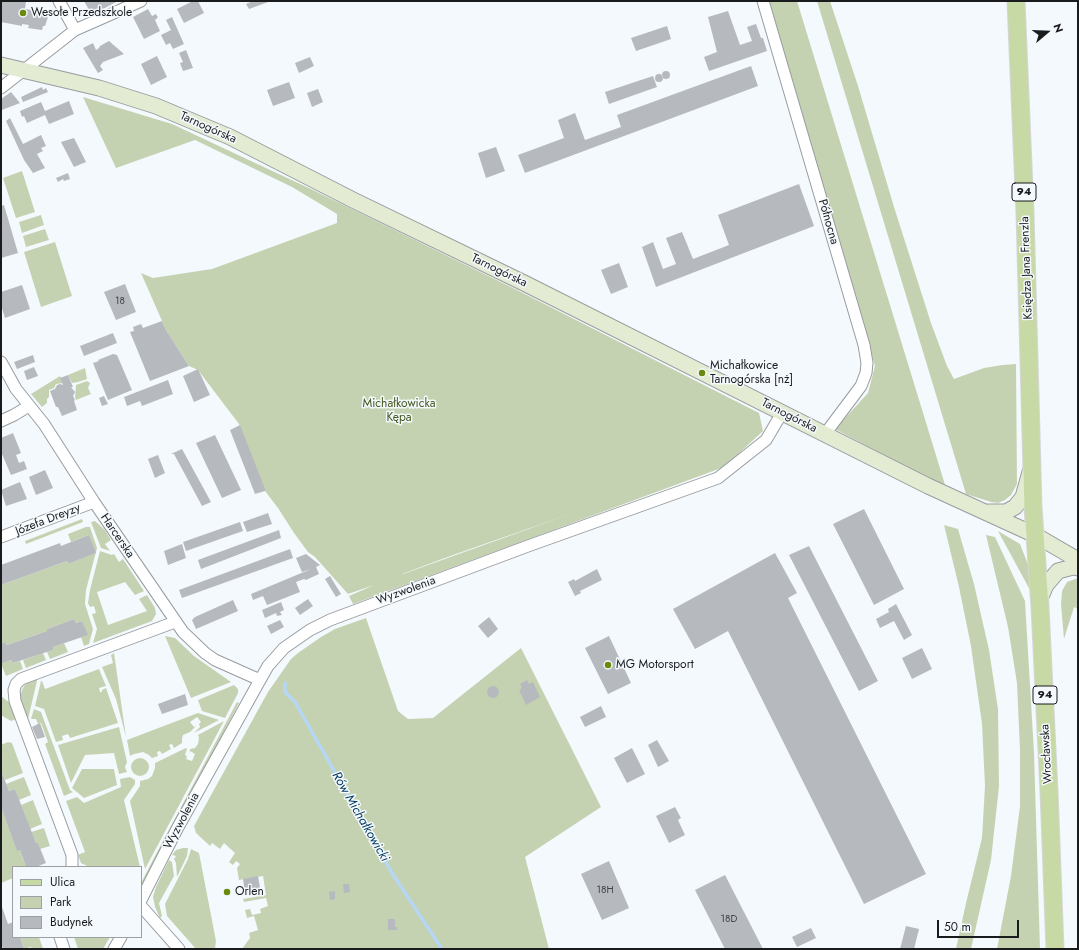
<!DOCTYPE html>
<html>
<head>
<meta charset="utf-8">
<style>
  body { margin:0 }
  #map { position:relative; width:1079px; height:950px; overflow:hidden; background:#f4f9fd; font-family:Jost,sans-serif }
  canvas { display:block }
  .frame { position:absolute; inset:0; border:2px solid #1a1b1d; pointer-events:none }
  .legend { position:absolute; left:12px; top:866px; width:130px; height:72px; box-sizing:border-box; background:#f4f9fd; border:1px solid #9da0a3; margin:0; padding:5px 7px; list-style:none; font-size:12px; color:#1a1b1d }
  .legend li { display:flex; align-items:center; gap:8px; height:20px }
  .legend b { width:20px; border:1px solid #9da0a3 }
  .north { position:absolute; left:1027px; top:12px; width:40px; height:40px; -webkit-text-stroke:3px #f4f9fd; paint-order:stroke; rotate:71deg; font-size:11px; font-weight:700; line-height:16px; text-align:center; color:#1a1b1d }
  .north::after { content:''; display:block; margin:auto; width:14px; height:18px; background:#1a1b1d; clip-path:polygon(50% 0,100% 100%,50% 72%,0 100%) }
  .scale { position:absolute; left:937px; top:920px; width:82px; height:18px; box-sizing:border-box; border:2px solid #1a1b1d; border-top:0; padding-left:5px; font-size:12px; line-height:14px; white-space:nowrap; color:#1a1b1d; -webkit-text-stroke:3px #f4f9fd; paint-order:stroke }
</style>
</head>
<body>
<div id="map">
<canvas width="1079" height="950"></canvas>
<div class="frame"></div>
<ul class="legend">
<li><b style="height:5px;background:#c7d9a5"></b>Ulica</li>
<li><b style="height:11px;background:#c5d2b1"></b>Park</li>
<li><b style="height:11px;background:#b6babe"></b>Budynek</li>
</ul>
<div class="north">N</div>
<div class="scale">50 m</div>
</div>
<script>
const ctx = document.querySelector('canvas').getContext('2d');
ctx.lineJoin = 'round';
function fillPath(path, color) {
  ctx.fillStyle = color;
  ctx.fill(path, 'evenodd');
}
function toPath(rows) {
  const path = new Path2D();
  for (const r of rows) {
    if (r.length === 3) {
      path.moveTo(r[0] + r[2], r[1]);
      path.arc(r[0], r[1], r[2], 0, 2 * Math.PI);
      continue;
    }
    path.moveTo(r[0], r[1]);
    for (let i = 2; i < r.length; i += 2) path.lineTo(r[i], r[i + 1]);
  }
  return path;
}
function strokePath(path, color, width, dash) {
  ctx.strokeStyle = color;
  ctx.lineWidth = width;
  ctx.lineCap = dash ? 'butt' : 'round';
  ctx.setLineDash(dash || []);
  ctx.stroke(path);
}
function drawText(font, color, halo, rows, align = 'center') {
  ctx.font = font + ' Jost,sans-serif';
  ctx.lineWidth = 3;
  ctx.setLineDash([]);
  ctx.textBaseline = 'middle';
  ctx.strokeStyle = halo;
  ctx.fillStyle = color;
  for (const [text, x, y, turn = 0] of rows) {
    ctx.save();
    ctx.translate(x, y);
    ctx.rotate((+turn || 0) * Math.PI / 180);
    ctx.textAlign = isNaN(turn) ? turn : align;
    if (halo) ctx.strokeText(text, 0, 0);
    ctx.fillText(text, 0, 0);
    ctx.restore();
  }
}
fillPath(toPath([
  [767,1,797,1,946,488,835,429,868,393,875,366,814,154],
  [817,1,830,1,858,86,894,207,931,323,947,366,954,379,984,368,1002,365,1016,364,1017,484,1011,495,1005,500,998,503,991,502,966,494],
  [83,97,172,124,313,190,517,290,759,413,763,431,724,467,353,604,349,596,374,585,348,594,315,557,308,552,294,533,278,508,265,491,239,424,198,370,189,366,166,330,141,273,153,278,212,269,337,223,337,214,292,187,195,140,116,168],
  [573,513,403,574,402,574,453,555],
  [22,171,35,212,16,218,3,178],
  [41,215,44,225,22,233,19,222],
  [45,229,49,240,26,247,23,236],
  [55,242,72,296,41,307,24,252],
  [85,368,87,379,78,382,72,383,68,375],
  [60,376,63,383,56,384,54,388,49,390,49,397,47,399,47,403,42,407,31,394],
  [87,381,90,383,88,388,91,394,76,400,75,397,76,385],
  [82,519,83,522,26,544,25,541],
  [95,521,105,530,111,540,105,544,110,551,101,548,91,522],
  [944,525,958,529,974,584,989,650,998,709,999,786,991,860,971,949,956,949,966,903,982,838,985,786,982,724,971,646,959,587],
  [86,527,90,527,97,548,86,590,85,604,93,629,89,644,84,646,81,637,87,635,82,621,76,623,74,619,47,629,47,631,7,645,5,642,1,644,1,585,67,561,68,564,95,553,89,535,71,542,68,534],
  [998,531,1020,544,1029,567,1030,590],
  [986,535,995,537,1025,601,1034,753,1040,949,997,949,1011,876,1020,806,1020,750,1017,683,1008,627],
  [100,551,112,555,114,554,119,562,123,559,144,591,135,595,125,582,97,592,108,625,147,611,139,599,147,595,155,608,156,614,152,621,93,643,97,629,92,614,96,613,94,606,90,607,88,603,90,590],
  [1078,578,1078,609,1074,607,1064,639,1061,605,1062,591,1067,582],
  [366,618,398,711,408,719,433,718,521,648,601,807,525,857,549,949,242,949,250,938,249,933,258,930,254,916,247,918,245,910,250,909,252,915,261,913,260,909,268,906,266,898,244,902,243,899,266,895,263,876,239,880,237,868,240,864,236,861,233,865,229,862,235,853,224,843,220,849,212,843,210,846,196,833,194,826,268,692,291,659,298,653,321,637,335,629],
  [165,636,175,638,194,656,231,682,191,698],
  [64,643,68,652,50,659,47,652,53,650,53,647],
  [43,653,46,660,26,668,23,660],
  [114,653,126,737,116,699,102,667,113,663,111,655],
  [11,660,13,663,20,661,23,669,6,676,1,664],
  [99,669,106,686,99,688,100,692,102,692,102,690,106,688,118,723,70,738,68,734,62,736,63,740,56,742,44,709,35,706,41,681,42,681,45,689],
  [37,679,37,681,28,719,27,719,20,697,22,690,25,684],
  [234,685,238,689,238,693,225,718,202,711,198,700],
  [1,696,10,703,16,719,11,721,1,715],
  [237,702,239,703,141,888,141,883,154,858],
  [34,709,41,712,70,790,73,792,64,796,45,744,48,742,41,723,38,724,36,719,31,719],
  [198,713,219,720,194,733,200,727,199,724,201,722,197,717,190,722,194,727,196,726,190,732,183,735,182,739,182,743,174,748,172,744,169,745,171,749,162,754,160,751,157,752,158,756,152,758,149,755,143,752,134,754,130,756,127,740],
  [224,721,145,869,130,801,140,786,140,781,148,779,152,776,155,768,155,763,186,748,187,749,185,755,187,756,186,759,192,761,195,754,190,751,189,754,190,749,195,748,198,744,199,738,198,735],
  [119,727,127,762,125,767,127,772,119,774,114,753,85,755,71,783,58,745],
  [8,742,12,743,23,773,5,780,1,770,1,745],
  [140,767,9],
  [82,769,114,769,117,785,84,798,72,788],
  [24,777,31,795,19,800,15,789,9,791,6,784],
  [130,777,135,780,135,784,124,800,140,867,87,867,87,866,81,863,78,855,85,852,66,801,77,797,84,803,121,787,120,779],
  [33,800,42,824,30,829,21,805],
  [1,807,17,850,20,850,26,867,13,867,13,878,1,883],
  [44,828,50,846,40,849,38,843,36,843,31,832],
  [183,848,188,848,187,856,177,877,176,863,174,859,176,856,172,855,176,850],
  [191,849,199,853,216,941,215,949,196,949,167,916,165,904,188,859],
  [169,860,172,862,174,876,159,903,162,916,160,918,155,907,153,897,156,887],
  [20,937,39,937,43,949,32,949,31,947,24,949],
  [74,937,110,937,103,949,78,949]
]), '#c5d2b1');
strokePath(toPath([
  [285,683,285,692,295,702,392,873,442,949]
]), '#b5d7f5', 3.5);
fillPath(toPath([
  [1,1,26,1,25,9,32,10,33,8,46,11,45,16,48,17,45,26,43,26,42,30,28,28,29,25,22,24,22,26,1,22],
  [84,1,118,1,92,15],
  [193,1,198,1,204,13,184,23,177,9],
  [253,1,271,1,249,9,246,4],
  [148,9,152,16,156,14,157,16,158,17,155,20,160,31,144,39,133,17],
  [728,11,740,45,752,41,747,27,756,24,761,38,763,38,767,51,709,71,704,57,717,52,708,17],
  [172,17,184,44,173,49,170,43,166,45,161,35,171,30,166,20],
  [667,26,671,39,636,51,631,38],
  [109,41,124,54,103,62,100,66,103,70,98,73,83,48,93,43,96,50,99,48,100,46],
  [186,50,193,68,183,71,180,63,183,62,179,53],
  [157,56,167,77,151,85,141,64],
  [310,57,314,66,299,73,295,63],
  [751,66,758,86,525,173,518,155,564,138,558,120,575,113,585,140,621,127,617,115],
  [666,75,4],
  [659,78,4],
  [653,76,657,87,609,104,605,92],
  [289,82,295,98,273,106,267,90],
  [42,87,43,90,46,88,48,92,23,102,21,97],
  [318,89,323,102,312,107,307,93],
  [11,92,20,103,2,110,1,99],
  [69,101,74,114,49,124,45,115,27,123,24,116,22,117,20,111,41,102,45,111],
  [10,118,23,144,41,135,46,146,41,148,43,151,37,154,45,168,33,173,24,160,6,121],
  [74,138,86,162,74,167,61,142],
  [496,147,505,171,486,178,478,153],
  [68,173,70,179,64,181,63,179,58,182,56,178],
  [799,184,814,226,656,287,642,247,653,242,663,269,676,264,666,238,682,232,693,259,729,245,718,215],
  [4,205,18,253,1,258,1,206],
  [619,263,628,287,611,294,601,270],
  [125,284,136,312,116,320,104,292],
  [22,285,30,309,5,318,1,305,1,292],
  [162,321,166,330,189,366,150,381,130,332,134,331,133,327,141,324,143,328],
  [113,333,117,343,84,356,80,346],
  [113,354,117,355,132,390,108,400,93,363,99,361,98,360],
  [33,355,35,362,17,369,14,362],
  [34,367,38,376,27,380,24,371],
  [198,369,210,395,194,402,183,376],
  [68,375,73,387,71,387,75,392,73,396,75,400,74,401,77,410,62,416,58,407,56,407,50,391,55,389,57,385,60,384,63,385,60,378],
  [168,380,173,394,142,406,140,401,127,406,124,397],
  [104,396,108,404,102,406,99,398],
  [240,425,265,489,265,491,255,494,230,430],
  [13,433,21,453,16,455,19,463,24,461,27,469,11,475,2,454,1,454,1,438],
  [215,435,241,490,222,498,196,443],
  [182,449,211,502,202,506,174,454,171,454],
  [158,455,165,473,155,478,148,459],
  [45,470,53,488,36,495,29,477],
  [20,482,27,499,6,506,1,490],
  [864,509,904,589,874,605,833,524],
  [268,513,272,524,247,532,243,522],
  [240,522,243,531,186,551,183,542],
  [279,530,281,538,201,569,198,560],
  [89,535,96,553,68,564,67,561,1,585,1,565,60,543,61,546],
  [182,544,186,558,168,565,164,551],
  [809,546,878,681,859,691,789,555],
  [290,549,293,558,182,598,179,590],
  [775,553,797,593,788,598,926,874,864,904,728,631,695,649,673,609],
  [306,554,320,565,316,567,319,574,306,580,304,579,296,582,300,592,267,605,263,596,253,600,251,594,311,569,302,572,296,558],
  [597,569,602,580,580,591,581,593,575,596,568,582,574,579,575,581],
  [330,576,341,594,336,597,325,579],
  [308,599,313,606,300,615,295,608],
  [233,600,238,611,196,629,192,620,195,617],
  [281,602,284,610,280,612,282,615,277,616,276,613,265,618,262,610],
  [896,604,912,635,904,640,894,621,880,628,876,619,889,612,888,609],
  [489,617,498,629,488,638,478,626],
  [74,619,76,623,82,621,88,635,53,647,53,650,13,663,11,660,1,664,1,644,5,642,7,645,47,631,47,629],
  [280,620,284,627,271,634,267,626],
  [609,636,631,683,608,694,585,648],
  [922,648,932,669,912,679,902,658],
  [527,680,529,684,533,682,540,697,526,705,519,690,522,688,520,684],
  [493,692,6],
  [185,694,188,705,162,714,158,704],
  [601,706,606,717,585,727,580,717],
  [40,723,45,737,37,739,32,727],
  [657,740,669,761,658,767,648,745],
  [632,748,645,774,627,783,614,758],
  [1,770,9,791,15,789,36,843,38,843,46,863,36,867,26,867,20,850,17,851,1,807],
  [675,807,681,818,678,820,685,835,669,843,656,816],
  [609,861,629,908,602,920,581,874],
  [725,875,763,949,725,949,695,890],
  [258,876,261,893,244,896,242,887,244,886,243,879],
  [343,884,349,884,350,892,344,893],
  [335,891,335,899,330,900,329,892],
  [1,904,8,924,13,922,13,937,20,937,24,949,3,949,1,943],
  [388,919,395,919,395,927,397,927,397,930,388,930],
  [906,926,919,929,914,949,900,949],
  [811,928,816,938,797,947,792,937]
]), '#b6babe');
const street = toPath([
  [59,1,75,30],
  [763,1,864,345,867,363,866,373,861,386,825,434],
  [1,88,75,30,141,1],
  [1,362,16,389,44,424,94,502,183,632,205,653,215,660,260,680],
  [1,421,14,415,29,406],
  [1,537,94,502],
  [72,867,72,855,15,701,14,690,16,684,21,679,175,622],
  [141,900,177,829,260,680,268,666,284,648,310,630,330,620,528,546,718,478,766,440,782,413],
  [141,906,179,949],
  [60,937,64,949],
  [114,949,121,937]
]);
const secondary = toPath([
  [1,65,99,88,156,106,230,137,353,200,524,283,928,486,1035,535,1078,560],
  [989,512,1006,512,1015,507,1023,497,1030,472],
  [1040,599,1046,585,1058,571,1073,567,1078,568]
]);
const primary = toPath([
  [1016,1,1025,213,1033,507,1040,607,1049,791,1055,949]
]);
strokePath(street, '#989ca0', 13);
strokePath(secondary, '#989ca0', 17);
strokePath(primary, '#d6d6d6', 19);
strokePath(street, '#fff', 11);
strokePath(secondary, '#e3ecd2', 15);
strokePath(primary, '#c7d9a5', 17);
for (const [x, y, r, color] of [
  [23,13,4,"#698a0c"],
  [702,373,4,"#698a0c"],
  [608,665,4,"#698a0c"],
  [227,892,4,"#698a0c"]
]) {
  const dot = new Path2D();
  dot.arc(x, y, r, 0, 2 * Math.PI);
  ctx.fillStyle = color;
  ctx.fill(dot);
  strokePath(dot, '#f4f9fd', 1.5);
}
drawText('10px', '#414345', null, [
  ["18",120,302],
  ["18H",605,891],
  ["18D",729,920]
]);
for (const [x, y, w] of [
  [1024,192,24],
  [1045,695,24]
]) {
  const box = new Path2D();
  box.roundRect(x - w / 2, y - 9, w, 18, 3);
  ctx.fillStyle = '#f4f9fd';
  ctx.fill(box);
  strokePath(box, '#1a1b1d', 1);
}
drawText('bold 11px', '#1a1b1d', null, [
  ["94",1024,192],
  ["94",1045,695]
]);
drawText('12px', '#1a1b1d', '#f4f9fd', [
  ["Wesołe Przedszkole",31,13],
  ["Michałkowice",710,366],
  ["Tarnogórska [nż]",710,380],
  ["MG Motorsport",616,665],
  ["Orlen",235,892]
], 'left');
drawText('12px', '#1a1b1d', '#f4f9fd', [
  ["Tarnogórska",208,128,24],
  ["Północna",828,222,74],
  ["Księdza Jana Frenzla",1027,268,-92],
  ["Tarnogórska",499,271,26],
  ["Tarnogórska",789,416,27],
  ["Józefa Dreyzy",48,520,-21],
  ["Harcerska",117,536,56],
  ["Wyzwolenia",406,591,-20],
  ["Wrocławska",1047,754,-93],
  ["Wyzwolenia",182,821,-62]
]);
drawText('12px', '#44571d', '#f4f9fd', [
  ["Michałkowicka",399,404],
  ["Kępa",399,418]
]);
drawText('italic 13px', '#00375d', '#f4f9fd', [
  ["Rów Michałkowicki",360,817,60]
]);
</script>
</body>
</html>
